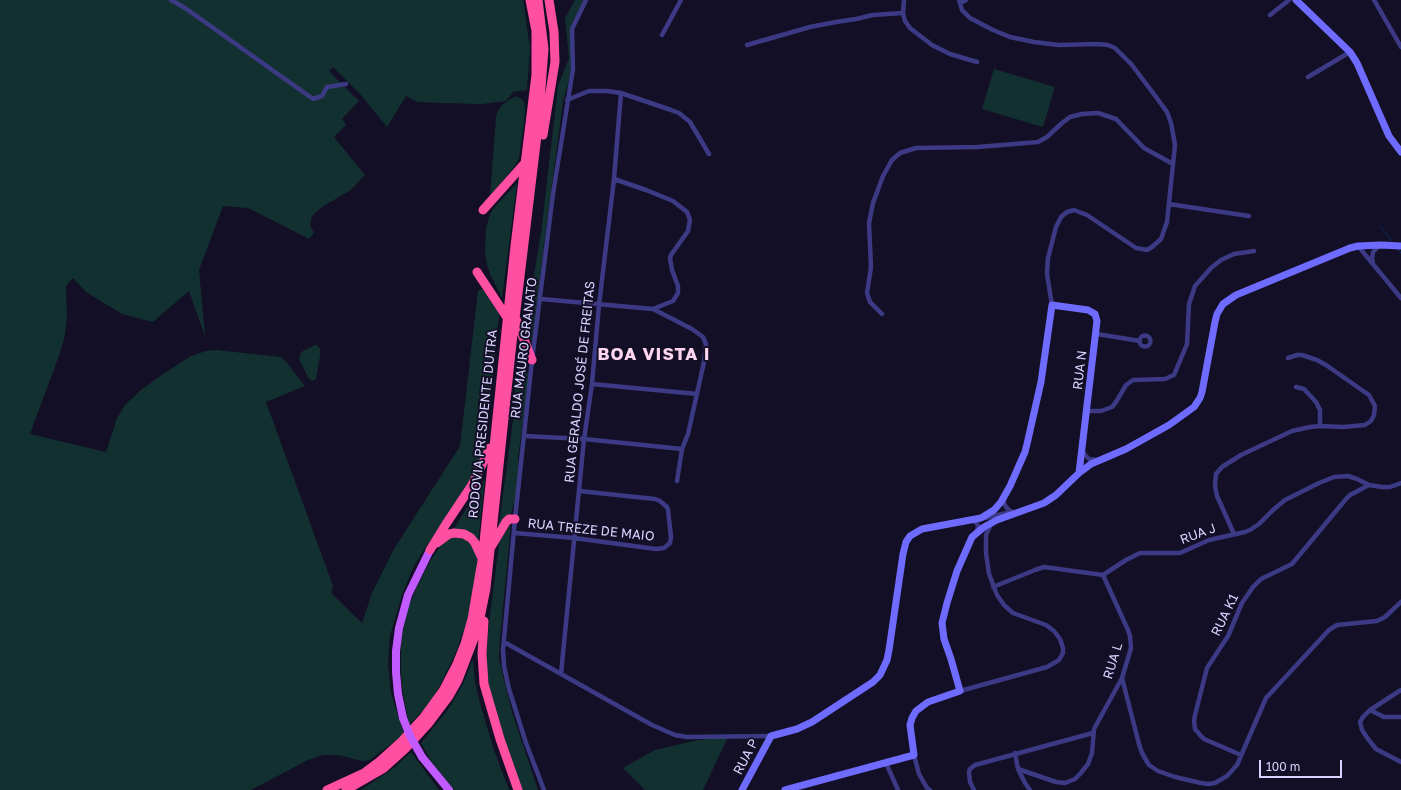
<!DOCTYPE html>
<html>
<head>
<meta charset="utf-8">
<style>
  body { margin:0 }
  #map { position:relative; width:1401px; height:790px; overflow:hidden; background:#130f26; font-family:"Golos Text",sans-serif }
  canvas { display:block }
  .scale { position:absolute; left:1259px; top:760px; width:83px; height:18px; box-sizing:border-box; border:2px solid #d9d4ff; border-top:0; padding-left:5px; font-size:12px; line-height:14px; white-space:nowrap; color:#d9d4ff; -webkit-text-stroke:3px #130f26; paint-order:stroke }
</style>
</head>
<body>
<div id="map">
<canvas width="1401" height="790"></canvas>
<div class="scale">100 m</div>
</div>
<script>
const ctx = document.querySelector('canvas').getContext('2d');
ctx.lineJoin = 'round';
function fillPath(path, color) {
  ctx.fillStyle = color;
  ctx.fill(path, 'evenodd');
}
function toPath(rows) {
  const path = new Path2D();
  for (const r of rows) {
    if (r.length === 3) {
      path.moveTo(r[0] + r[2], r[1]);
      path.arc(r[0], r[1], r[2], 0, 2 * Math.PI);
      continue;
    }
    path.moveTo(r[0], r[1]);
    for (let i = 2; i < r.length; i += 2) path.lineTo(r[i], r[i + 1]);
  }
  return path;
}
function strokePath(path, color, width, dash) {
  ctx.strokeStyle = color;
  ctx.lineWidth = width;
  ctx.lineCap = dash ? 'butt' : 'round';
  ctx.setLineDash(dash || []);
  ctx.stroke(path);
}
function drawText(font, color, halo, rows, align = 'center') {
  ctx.font = font + ' "Golos Text",sans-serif';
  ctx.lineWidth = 4;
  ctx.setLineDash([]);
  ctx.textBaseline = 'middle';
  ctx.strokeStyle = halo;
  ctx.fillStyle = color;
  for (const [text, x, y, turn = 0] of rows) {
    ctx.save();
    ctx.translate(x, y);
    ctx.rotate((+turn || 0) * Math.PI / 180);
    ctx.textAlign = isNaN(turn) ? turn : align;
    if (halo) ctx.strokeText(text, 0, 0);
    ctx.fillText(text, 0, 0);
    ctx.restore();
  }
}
fillPath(toPath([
  [0,0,523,0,530,48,527,90,513,92,506,101,482,104,441,103,417,102,406,96,387,127,360,94,333,67,329,71,359,101,342,119,346,125,334,137,365,175,351,190,322,207,312,216,310,225,314,233,309,239,248,208,223,206,199,270,205,336,189,291,153,322,122,314,86,292,73,278,66,286,67,318,65,335,60,353,30,434,106,452,117,418,125,405,141,390,163,374,191,356,206,351,216,350,281,357,287,363,305,386,266,402,333,586,331,593,362,623,372,593,394,549,460,446,478,291,481,289,483,290,498,312,499,316,486,446,483,458,444,523,427,545,414,566,403,592,390,636,388,664,391,693,404,734,370,760,362,761,338,755,323,755,308,760,251,790,0,790],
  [575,0,584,0,571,26,573,57,570,76,563,102,543,252,532,344,530,335,529,318,530,298,541,233,558,86,569,58,565,18],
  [994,69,1055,87,1043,127,982,109],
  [517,96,523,100,525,107,524,123,519,158,515,166,490,196,496,118,497,113,502,105,510,99],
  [517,183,502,298,491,276,487,265,485,252,486,229,489,217,493,209],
  [315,345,318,346,320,349,320,356,316,379,312,381,308,377,299,359,300,354,303,351],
  [525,371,529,375,518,458,519,466,515,501,511,513,498,532,514,413,514,395,517,379,519,374],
  [485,478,478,542,465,530,459,529,453,530],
  [511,524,500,639,499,659,512,712,538,790,522,790,492,707,486,668,488,631,499,544,501,538],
  [451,536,468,538,479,556,467,621,455,655,437,691,427,706,409,725,402,688,401,671,401,642,405,616,416,589,429,563,441,545],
  [473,659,475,681,480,703,494,750,509,790,454,790,431,761,421,743,449,708,463,684],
  [728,737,703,790,645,790,623,768,655,750,698,740],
  [411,752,439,790,361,790,395,767]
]), '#12302f');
strokePath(toPath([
  [1381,227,1393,243],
  [1398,249,1401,253]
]), '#0c2248', 1.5);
strokePath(toPath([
  [171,0,185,8,226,37,313,99,322,96,327,87,346,84],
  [959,0,962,10,970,18,993,30,1010,37,1034,42,1059,45,1098,44,1108,45,1115,48,1132,65,1159,101,1167,112,1171,123,1175,145,1173,164,1167,222,1161,239,1152,247,1147,250,1142,249,1136,248,1087,215,1074,210,1067,212,1061,217,1056,227,1048,258,1047,274,1052,305],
  [1374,0,1401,47],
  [960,3,966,0],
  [903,13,905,21,910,28,932,45,950,54,977,62],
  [1270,15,1289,0],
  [662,35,681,0],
  [747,45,810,27,836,22,856,19,873,15,903,13,904,0],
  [1308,77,1350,52],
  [567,100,589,91,607,91,621,93,671,110,679,113,690,122,709,154],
  [614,179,646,190,673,201,687,212,690,220,688,231,671,255,670,258,672,270,678,286,678,293,673,301,653,309],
  [1169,204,1249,216],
  [1358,246,1401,298],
  [1373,263,1372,259,1373,252,1379,246],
  [541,299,653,309,692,329,703,337,706,344,704,362,688,434,682,449,677,481],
  [882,314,870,302,867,293,871,267,869,223,873,203,883,176,892,160,900,153,916,148,978,147,1038,142,1047,137,1062,123,1070,117,1082,114,1098,113,1116,119,1144,148,1173,164],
  [1097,334,1140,341],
  [1145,341,5.5],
  [592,384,697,394],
  [1296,387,1304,389,1316,402,1320,410,1320,426],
  [1087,411,1101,411,1112,407,1116,402,1126,385,1133,380,1165,379,1174,375,1187,344,1189,304,1195,286,1211,268,1221,260,1234,254,1254,251],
  [525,436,584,439,682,449],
  [1082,450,1085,455,1089,459,1097,460],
  [1004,497,1004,503,1006,507,1010,511,1013,512],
  [985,518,1011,512],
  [973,520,978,525,977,533],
  [515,533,574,538,656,549,664,548,670,543,671,537,668,510,667,507,660,501,655,499,579,491],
  [1234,534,1217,496,1215,486,1216,474,1222,467,1241,455,1292,431,1310,427,1320,426,1343,427,1365,425,1371,421,1374,415,1375,406,1369,395,1326,365,1317,360,1302,355,1297,355,1288,358],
  [993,587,1035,570,1044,567,1103,575,1126,560,1140,553,1180,553,1209,540,1245,532,1250,530,1259,524,1273,510,1285,500,1319,483,1334,477,1348,476,1357,479,1369,485,1382,487,1390,487,1401,483],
  [504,642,652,725,675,735,687,737,771,736],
  [561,674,584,439,592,384,599,305,614,179,621,93],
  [1122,678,1139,744,1142,753,1149,765,1158,771,1175,777,1201,783,1208,784,1215,783,1227,776,1237,765,1266,698,1329,630,1337,625,1377,621,1385,617,1401,602],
  [960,691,1047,667,1059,660,1063,653,1063,648,1060,639,1054,631,1046,625,1013,613,1004,605,997,595,989,574,986,553,986,535,991,524],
  [1370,710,1401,690],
  [1401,717,1384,717,1370,710,1363,717,1360,722,1362,730,1368,739,1376,749,1401,762],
  [1015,753,1018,769,1056,782,1065,783,1075,779,1080,774,1088,764,1092,753,1094,729,1122,678,1131,648,1130,636,1128,630,1103,575],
  [914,755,919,774,927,788,930,790],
  [1241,755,1204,739,1201,736,1195,729,1194,721,1195,715,1207,668,1228,636,1242,603,1253,587,1261,579,1292,564,1346,499,1350,495,1369,485],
  [886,763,898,790],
  [1018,769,1025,783,1030,790],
  [544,790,526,743,509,689,504,666,503,650,515,519,532,360,553,194,573,69,572,29,586,0],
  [974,790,970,782,969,772,970,769,975,765,1093,733]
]), '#3d3a85', 4.5);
strokePath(toPath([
  [1296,0,1350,52,1357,63,1389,136,1401,152],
  [742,790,771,736,797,729,812,722,873,682,880,675,887,660,889,650,903,554,906,542,910,536,922,529,981,518,994,510,1001,502,1010,486,1025,452,1027,444,1041,382,1052,305,1088,310,1095,314,1097,321,1079,473],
  [785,790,914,755,910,725,912,718,916,711,928,702,960,691,951,659,944,639,942,623,947,603,957,571,972,537,984,527,997,520,1044,503,1056,495,1079,473,1091,464,1126,449,1169,425,1194,407,1200,398,1202,392,1215,322,1217,314,1223,304,1236,295,1350,248,1358,246,1381,245,1401,246]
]), '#6f6bff', 7);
strokePath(toPath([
  [403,718,398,694,396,672,396,651,399,628,408,595,430,550],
  [422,757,449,790]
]), '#c25bff', 8);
strokePath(toPath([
  [543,135,555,62,554,32,549,0],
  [483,210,525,163],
  [477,272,508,319],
  [516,319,532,360],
  [437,543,449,534,454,533,464,534,471,538,475,543,481,556],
  [491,547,506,522,509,519,515,519],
  [430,550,446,524,472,485,490,448],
  [484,621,482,654,484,684,500,739,518,790],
  [327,790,364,773,380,761,402,741,424,717,443,691,457,664,465,644,472,619,482,561,515,246,536,75,536,31,530,0],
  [346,790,384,768,405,749,428,724,449,696,458,680,478,628,486,588,512,343,538,127,544,49,538,0]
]), '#ff4fa3', 9);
strokePath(toPath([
  [403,718,410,736,422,757]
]), '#c25bff', 8);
drawText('13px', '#d9d4ff', '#130f26', [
  ["RUA MAURO GRANATO",524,348,-83],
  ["RUA N",1080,370,-83],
  ["RUA GERALDO JOSÉ DE FREITAS",580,382,-84],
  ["RODOVIA PRESIDENTE DUTRA",483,424,-84],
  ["RUA TREZE DE MAIO",591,530,6],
  ["RUA J",1198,534,-20],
  ["RUA K1",1225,615,-64],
  ["RUA L",1113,661,-73],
  ["RUA P",746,757,-62]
]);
ctx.letterSpacing = '1px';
drawText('bold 17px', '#ffd6f0', '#130f26', [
  ["BOA VISTA I",654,355]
]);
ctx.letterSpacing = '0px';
</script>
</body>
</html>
